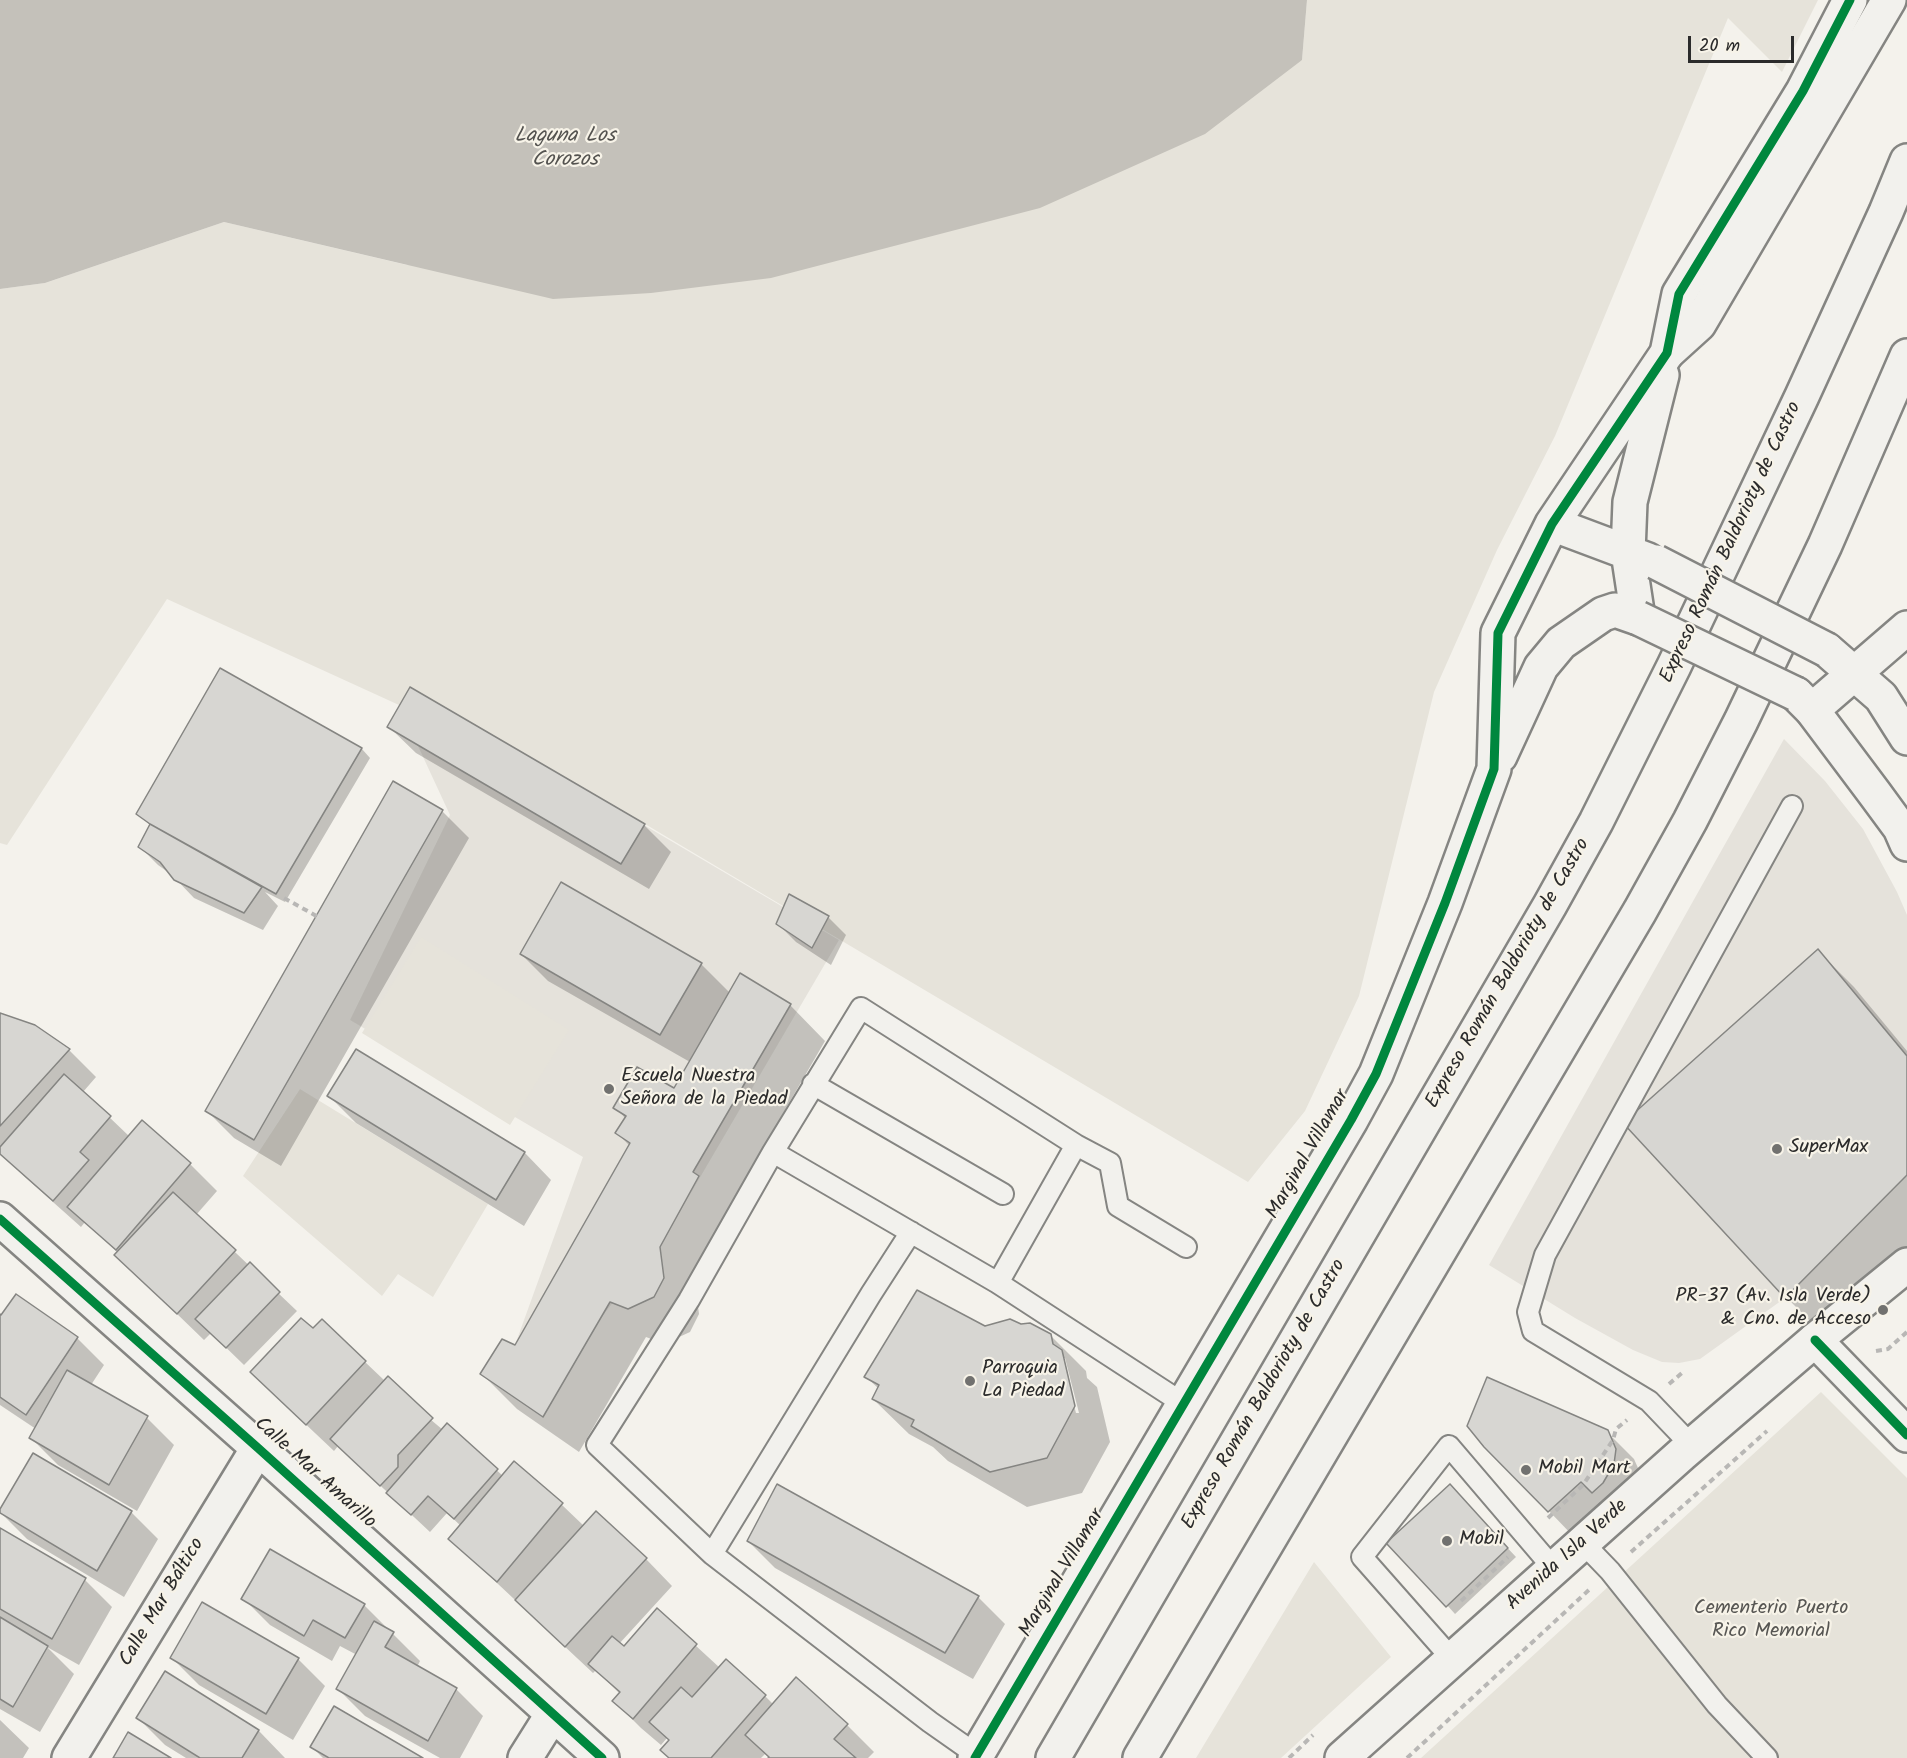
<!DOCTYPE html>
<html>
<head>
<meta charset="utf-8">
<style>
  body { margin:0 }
  #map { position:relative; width:1907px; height:1758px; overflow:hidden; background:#f4f2ec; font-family:Kalam,sans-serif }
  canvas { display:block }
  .scale { position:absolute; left:1688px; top:36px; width:106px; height:27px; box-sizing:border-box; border:3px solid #2b2b2b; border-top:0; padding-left:8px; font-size:18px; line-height:21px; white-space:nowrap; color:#2b2b2b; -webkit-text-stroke:4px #f7f3e8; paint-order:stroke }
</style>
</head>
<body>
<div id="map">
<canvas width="1907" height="1758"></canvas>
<div class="scale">20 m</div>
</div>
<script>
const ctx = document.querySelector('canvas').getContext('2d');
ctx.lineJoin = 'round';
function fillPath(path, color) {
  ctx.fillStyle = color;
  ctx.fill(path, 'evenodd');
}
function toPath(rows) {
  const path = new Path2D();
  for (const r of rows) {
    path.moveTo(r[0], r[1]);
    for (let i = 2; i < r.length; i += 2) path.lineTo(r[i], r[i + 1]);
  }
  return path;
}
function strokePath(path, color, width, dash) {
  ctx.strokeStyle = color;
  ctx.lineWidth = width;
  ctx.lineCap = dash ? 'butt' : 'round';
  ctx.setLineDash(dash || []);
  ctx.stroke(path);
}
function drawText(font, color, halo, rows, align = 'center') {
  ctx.font = font + ' Kalam,sans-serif';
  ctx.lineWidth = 4.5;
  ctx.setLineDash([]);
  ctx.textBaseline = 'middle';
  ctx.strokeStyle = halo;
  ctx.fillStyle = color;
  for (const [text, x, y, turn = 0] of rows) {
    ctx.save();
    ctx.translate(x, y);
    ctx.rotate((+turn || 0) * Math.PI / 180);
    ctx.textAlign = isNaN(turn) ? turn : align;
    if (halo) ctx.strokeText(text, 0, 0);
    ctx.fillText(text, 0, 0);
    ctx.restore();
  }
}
fillPath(toPath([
  [410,687,839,940,671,1227,531,1409,515,1345,583,1157,350,1020,450,815,399,705],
  [1784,739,1825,781,1863,829,1897,892,1907,915,1907,1175,1785,1298,1700,1359,1679,1363,1662,1362,1633,1350,1575,1318,1489,1265]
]), '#e5e2db');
fillPath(toPath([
  [1307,0,1818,0,1782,72,1728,18,1555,436,1497,550,1434,692,1359,996,1305,1111,1248,1182,645,824,410,687,399,705,167,599,7,845,0,843,0,289,45,283,224,222,407,265,1302,60],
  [421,937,569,1030,510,1125,362,1033],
  [300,1089,488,1204,433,1297,398,1274,382,1296,243,1176],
  [1821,1392,1907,1478,1907,1758,1421,1758],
  [1314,1562,1391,1657,1281,1758,1196,1758]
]), '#e6e3da');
fillPath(toPath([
  [0,0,1307,0,1302,60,1205,134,1040,208,771,278,651,293,553,299,224,222,45,283,0,289]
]), '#c4c1ba');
fillPath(toPath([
  [221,670,362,749,370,758,285,902,265,892,278,906,263,930,194,898,172,875,158,865,140,847,151,826,138,814],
  [389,727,644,825,671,852,649,889,416,753],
  [442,811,469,838,281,1166,234,1138,207,1111],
  [828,917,846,935,831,965,796,942,778,924],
  [1818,951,1854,987,1907,1051,1907,1246,1821,1332,1786,1297],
  [521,954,701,964,730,993,790,1005,825,1041,728,1208,733,1213,695,1283,699,1314,690,1332,664,1344,646,1337,579,1452,517,1409,482,1374,516,1347,630,1146,617,1133,626,1119,615,1107,674,1090,690,1062,548,981],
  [0,1015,34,1026,69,1050,96,1077,83,1092,130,1137,142,1123,190,1164,217,1191,196,1215,297,1311,244,1365,211,1333,204,1340,116,1255,118,1253,85,1222,81,1227,26,1178,0,1152],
  [357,1051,525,1153,551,1180,524,1226,356,1123,329,1096],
  [16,1296,77,1338,104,1365,91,1385,147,1418,174,1445,137,1511,58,1465,31,1438,36,1429,0,1405,0,1316,2,1317],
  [322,1321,385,1381,443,1430,447,1425,503,1476,514,1463,562,1505,584,1526,646,1559,672,1586,619,1644,624,1649,657,1610,720,1668,765,1696,774,1705,847,1725,874,1752,868,1758,769,1758,765,1754,761,1758,670,1758,670,1741,667,1738,661,1745,641,1728,614,1701,620,1694,596,1670,593,1673,450,1539,461,1526,447,1513,430,1532,338,1446,334,1451,279,1399,313,1330],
  [1050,1335,1086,1371,1087,1378,1097,1387,1110,1442,1082,1493,1027,1507,948,1461,933,1447,909,1434,873,1399,879,1389,865,1376],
  [1062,1358,1065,1358,1079,1413,1076,1413],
  [1607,1432,1634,1459,1642,1477,1575,1538,1549,1511],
  [1458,1495,1516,1557,1455,1614,1447,1605],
  [0,1512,131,1512,158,1539,124,1597,27,1539],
  [0,1530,85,1580,112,1607,79,1665,47,1647,74,1674,40,1732,0,1709],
  [748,1541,978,1597,1005,1624,973,1679,775,1568],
  [243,1598,364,1605,420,1661,417,1667,456,1689,483,1716,460,1758,440,1758,365,1716,338,1689,357,1655,340,1646,332,1661,270,1625],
  [172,1658,298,1659,325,1686,293,1740,199,1685],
  [166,1673,259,1731,285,1758,186,1758,165,1745,138,1718],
  [0,1720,29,1748,23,1758,0,1758],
  [312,1747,420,1758,323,1758]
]), '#0003');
const building = toPath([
  [220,668,362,748,276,894,150,824,136,814,220,668],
  [410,687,645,824,621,864,387,727,410,687],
  [393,781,443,810,254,1140,205,1111,393,781],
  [150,824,262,887,244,913,174,880,160,862,138,847,150,824],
  [561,882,702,963,660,1035,520,954,561,882],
  [789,894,829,916,812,948,776,924,789,894],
  [1818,949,1907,1056,1907,1175,1785,1298,1623,1123,1818,949],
  [740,973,791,1004,693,1172,699,1176,660,1247,664,1278,654,1297,628,1309,610,1302,543,1417,480,1374,502,1339,515,1345,630,1143,615,1133,626,1116,613,1108,637,1067,674,1088,740,973],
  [0,1013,35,1025,70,1049,0,1126,0,1013],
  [356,1049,525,1152,496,1200,327,1096,356,1049],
  [64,1074,111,1116,80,1152,89,1160,53,1201,0,1154,0,1147,64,1074],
  [142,1120,191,1163,116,1250,67,1207,142,1120],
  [173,1192,236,1250,177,1314,114,1255,173,1192],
  [250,1262,280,1292,226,1348,195,1319,250,1262],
  [917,1290,985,1326,1010,1319,1021,1324,1030,1323,1051,1334,1053,1344,1062,1350,1075,1406,1047,1458,990,1472,911,1426,914,1420,872,1399,879,1385,864,1377,917,1290],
  [16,1294,78,1337,26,1415,0,1397,0,1314,1,1315,16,1294],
  [301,1318,313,1328,322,1319,366,1361,306,1425,250,1372,301,1318],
  [67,1370,148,1416,109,1485,29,1438,67,1370],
  [388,1376,433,1418,398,1455,398,1467,380,1486,330,1439,388,1376],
  [1487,1377,1608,1430,1616,1449,1614,1464,1603,1483,1592,1493,1581,1482,1548,1512,1484,1447,1467,1426,1487,1377],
  [447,1423,498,1469,454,1519,428,1496,411,1515,386,1493,447,1423],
  [33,1453,132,1511,97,1571,0,1513,0,1509,33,1453],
  [514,1461,563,1503,497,1582,448,1539,514,1461],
  [777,1484,979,1596,945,1653,747,1541,777,1484],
  [1450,1484,1508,1548,1446,1607,1386,1543,1450,1484],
  [596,1511,647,1558,565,1647,515,1600,596,1511],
  [0,1528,86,1578,52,1639,0,1609,0,1528],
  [270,1549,365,1604,345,1638,313,1620,304,1636,241,1599,270,1549],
  [202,1602,299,1658,266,1714,170,1658,202,1602],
  [657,1608,697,1644,633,1719,612,1701,620,1692,588,1664,612,1636,624,1646,657,1608],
  [0,1617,48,1646,13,1707,0,1699,0,1617],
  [374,1621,394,1632,385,1647,457,1688,428,1741,336,1689,374,1621],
  [726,1659,766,1695,711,1758,669,1758,660,1750,669,1740,649,1722,681,1687,692,1697,726,1659],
  [165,1671,259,1730,242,1758,200,1758,136,1718,165,1671],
  [796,1677,848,1724,834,1739,856,1758,768,1758,769,1757,745,1735,796,1677],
  [334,1706,423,1758,329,1758,310,1747,334,1706],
  [128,1732,171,1758,113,1758,128,1732]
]);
fillPath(building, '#d7d6d2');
strokePath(building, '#858582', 1.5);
const service = toPath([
  [813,1084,1003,1194],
  [1076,1145,1110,1163,1118,1206,1186,1247],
  [773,1152,861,1008,1076,1145,998,1283],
  [1692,1446,1649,1401,1533,1331,1528,1312,1545,1255,1792,806],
  [1583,1543,1610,1571,1717,1705,1767,1758],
  [712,1554,871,1294,911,1232],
  [1453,1660,1362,1557,1449,1446,1554,1569],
  [977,1755,930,1722,712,1554,597,1445,689,1300,773,1152,998,1283,1184,1404]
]);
const minor = toPath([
  [1552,524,1648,560],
  [1827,650,1881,697,1907,738],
  [1796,694,1812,710,1875,794,1900,828,1907,844],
  [1500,756,1541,667,1561,643,1603,614,1615,610,1638,618,1628,552,1630,502,1662,375],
  [0,1219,258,1448,602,1758],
  [1815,1340,1907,1435],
  [69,1758,258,1448],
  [525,1758,552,1715],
  [975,1758,1351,1120,1376,1074,1445,903,1494,769,1498,633,1552,524,1667,353,1679,294,1803,91,1850,0]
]);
const primary = toPath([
  [1342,1758,1682,1454,1815,1340,1907,1265]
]);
const motorway = toPath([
  [1667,353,1699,324,1889,0],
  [1812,710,1907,628],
  [1053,1758,1550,905,1596,822,1674,666,1802,396,1886,212,1907,161],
  [1140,1758,1640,911,1690,821,1741,721,1825,545,1907,356]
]);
strokePath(service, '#858582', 24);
strokePath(minor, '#858582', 38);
strokePath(primary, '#858582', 38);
strokePath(motorway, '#858582', 38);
strokePath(toPath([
  [284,898,320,918],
  [1876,1351,1888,1349,1907,1332],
  [1669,1384,1682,1373],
  [1548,1518,1583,1485,1613,1440,1616,1429,1627,1420],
  [1631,1552,1767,1431],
  [1461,1601,1508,1557],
  [1289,1758,1313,1735],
  [1407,1758,1590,1589]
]), '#b8b7b5', 4, [6, 4.5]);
strokePath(service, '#f2f1ed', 20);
strokePath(minor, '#f2f1ed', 33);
strokePath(primary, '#f2f1ed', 33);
strokePath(motorway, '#f2f1ed', 33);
const minorBridge = toPath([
  [1656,562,1827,650],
  [1638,618,1796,694]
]);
strokePath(minorBridge, '#858582', 38, []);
strokePath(minorBridge, '#f2f1ed', 33);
strokePath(toPath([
  [0,1219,258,1448,602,1758],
  [1815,1340,1907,1435],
  [975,1758,1351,1120,1376,1074,1445,903,1494,769,1498,633,1552,524,1667,353,1679,294,1803,91,1850,0]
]), '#00873e', 9);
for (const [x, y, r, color] of [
  [609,1089,6,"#71716f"],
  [1777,1149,6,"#71716f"],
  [1883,1310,6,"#71716f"],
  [970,1381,6,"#71716f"],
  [1526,1470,6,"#71716f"],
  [1447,1541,6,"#71716f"]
]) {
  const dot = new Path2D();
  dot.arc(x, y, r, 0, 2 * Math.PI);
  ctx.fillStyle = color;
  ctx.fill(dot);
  strokePath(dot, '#f7f3e8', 2);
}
drawText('20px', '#2b2b2b', '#f7f3e8', [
  ["Expreso Román Baldorioty de Castro",1732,543,-65],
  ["Expreso Román Baldorioty de Castro",1509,974,-60],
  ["Marginal Villamar",1309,1155,-60],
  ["Expreso Román Baldorioty de Castro",1265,1395,-60],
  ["Calle Mar Amarillo",314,1474,42],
  ["Avenida Isla Verde",1568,1556,-42],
  ["Marginal Villamar",1063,1574,-59],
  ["Calle Mar Báltico",163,1603,-59]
]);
drawText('20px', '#2b2b2b', '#f7f3e8', [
  ["Escuela Nuestra",621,1078],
  ["Señora de la Piedad",621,1101],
  ["SuperMax",1789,1149],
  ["PR-37 (Av. Isla Verde)",1871,1298,"right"],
  ["& Cno. de Acceso",1871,1321,"right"],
  ["Parroquia",982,1370],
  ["La Piedad",982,1393],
  ["Mobil Mart",1538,1470],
  ["Mobil",1459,1541]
], 'left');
drawText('20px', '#575653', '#f7f3e8', [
  ["Cementerio Puerto",1771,1610],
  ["Rico Memorial",1771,1633]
]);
drawText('italic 21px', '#53524f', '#f7f3e8', [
  ["Laguna Los",565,137],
  ["Corozos",565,161]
]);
</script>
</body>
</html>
